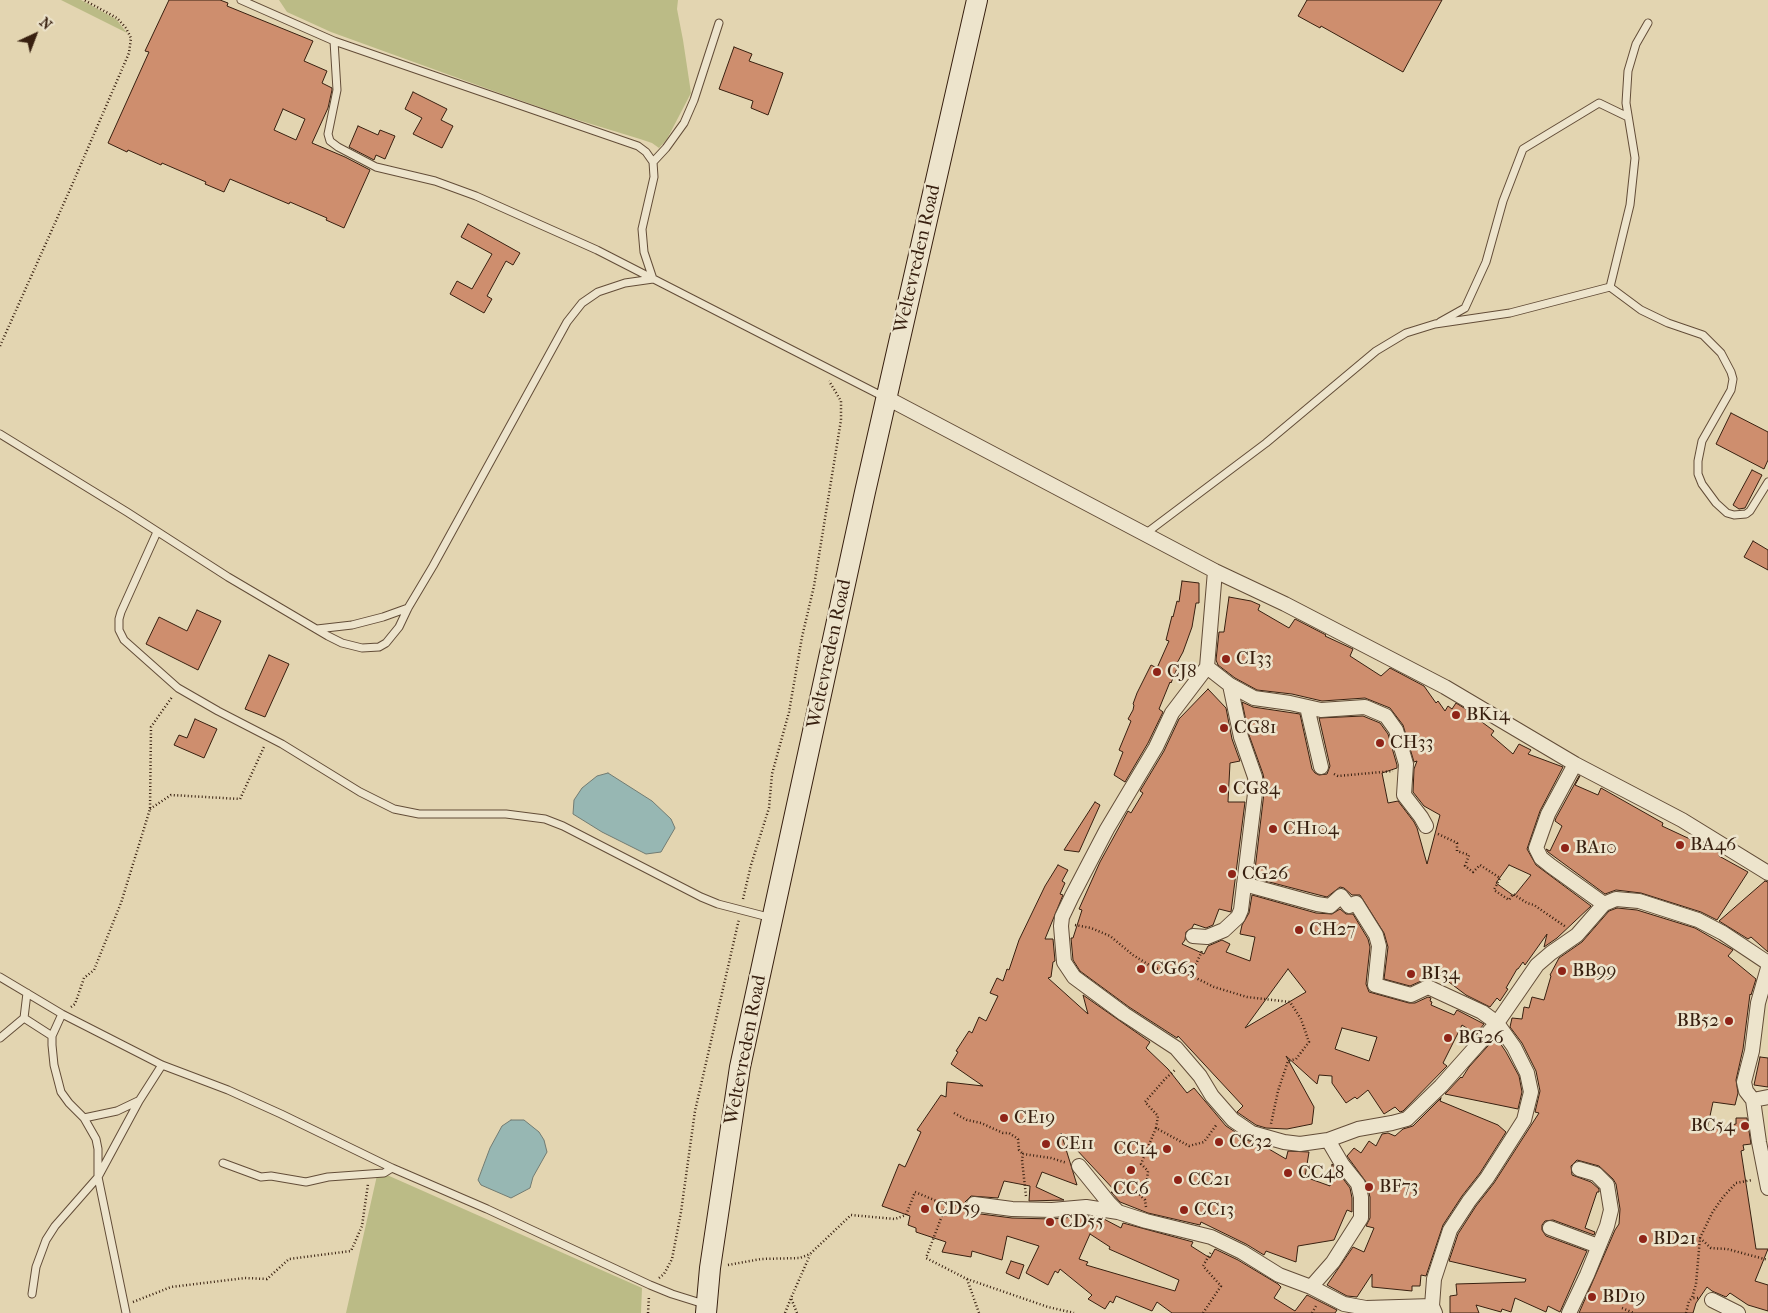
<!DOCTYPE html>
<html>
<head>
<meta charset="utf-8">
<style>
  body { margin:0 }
  #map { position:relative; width:1768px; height:1313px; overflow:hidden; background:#e3d5b1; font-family:"IM FELL French Canon",serif }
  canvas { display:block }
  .north { position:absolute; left:10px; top:10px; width:50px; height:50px; -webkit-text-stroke:4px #ede4cc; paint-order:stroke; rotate:43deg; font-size:14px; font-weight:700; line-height:20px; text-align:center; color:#382010 }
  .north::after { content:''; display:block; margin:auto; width:18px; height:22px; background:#382010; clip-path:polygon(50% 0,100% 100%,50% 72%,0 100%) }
</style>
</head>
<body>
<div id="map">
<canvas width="1768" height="1313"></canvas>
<div class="north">N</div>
</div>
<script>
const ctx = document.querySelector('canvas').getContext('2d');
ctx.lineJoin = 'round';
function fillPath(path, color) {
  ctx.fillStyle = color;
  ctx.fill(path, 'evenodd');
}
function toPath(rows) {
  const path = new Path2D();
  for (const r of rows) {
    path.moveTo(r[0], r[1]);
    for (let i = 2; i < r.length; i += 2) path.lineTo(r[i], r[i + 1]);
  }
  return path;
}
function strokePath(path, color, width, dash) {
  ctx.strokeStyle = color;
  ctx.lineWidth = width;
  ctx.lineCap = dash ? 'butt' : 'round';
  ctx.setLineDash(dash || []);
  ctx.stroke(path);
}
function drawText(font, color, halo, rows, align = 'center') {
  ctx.font = font + ' "IM FELL French Canon",serif';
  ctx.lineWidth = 5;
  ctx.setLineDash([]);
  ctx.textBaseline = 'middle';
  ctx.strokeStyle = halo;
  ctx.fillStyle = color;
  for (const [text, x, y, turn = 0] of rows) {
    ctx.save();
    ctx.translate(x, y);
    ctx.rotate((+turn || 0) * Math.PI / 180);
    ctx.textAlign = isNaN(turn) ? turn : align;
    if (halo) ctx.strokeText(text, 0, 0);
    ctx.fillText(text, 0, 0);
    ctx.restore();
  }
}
fillPath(toPath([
  [61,0,81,0,116,19,127,33],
  [279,0,678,0,677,9,683,40,691,93,667,139,659,148,652,143,640,139,565,116,491,90,331,32,287,12],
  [378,1171,642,1288,641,1313,346,1313]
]), '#bbbb86');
const water = toPath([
  [608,773,652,801,671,819,675,828,661,852,646,854,602,832,573,814,574,800,582,788,597,776,608,773],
  [511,1120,524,1120,539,1132,544,1140,547,1152,533,1177,530,1188,511,1198,481,1185,478,1180,490,1148,502,1126,511,1120]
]);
fillPath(water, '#97b7b3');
strokePath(water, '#717b72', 1);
const building = toPath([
  [169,0,220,0,228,3,227,6,313,41,304,61,327,71,322,83,332,88,332,90,328,108,312,143,345,157,370,170,344,228,326,220,327,218,290,202,289,204,230,179,224,192,205,184,206,182,162,163,161,165,128,150,127,152,108,143,149,52,145,51,169,0],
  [283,109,305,119,296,140,274,130,283,109],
  [1307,0,1442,0,1403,72,1321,26,1320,28,1298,16,1307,0],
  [734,47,752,54,749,61,783,73,768,115,751,108,753,101,719,89,734,47],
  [413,92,447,109,441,120,453,126,442,148,413,134,422,118,405,109,413,92],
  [358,126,378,135,380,130,395,136,385,159,376,155,374,160,349,147,358,126],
  [468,224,520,253,513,265,506,261,487,296,492,299,484,313,450,294,457,281,472,289,492,254,461,237,468,224],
  [1731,413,1768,432,1768,460,1764,469,1716,444,1731,413],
  [1752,470,1762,475,1745,508,1739,509,1733,505,1752,470],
  [1753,541,1768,550,1768,570,1744,557,1753,541],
  [1182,581,1199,583,1199,603,1196,603,1192,627,1183,652,1176,665,1178,666,1171,683,1170,682,1159,709,1163,712,1148,743,1125,782,1114,775,1123,752,1119,750,1131,721,1128,719,1133,710,1134,705,1133,704,1137,693,1151,665,1157,668,1169,641,1166,640,1172,616,1173,617,1177,601,1179,602,1182,581],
  [1229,597,1251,601,1260,605,1258,610,1289,628,1295,619,1326,635,1325,636,1353,649,1350,656,1381,676,1390,668,1424,686,1436,703,1438,701,1445,711,1448,706,1452,709,1456,703,1472,713,1471,714,1494,731,1491,735,1513,754,1519,744,1531,750,1528,754,1563,767,1540,811,1527,849,1536,865,1591,906,1557,938,1544,947,1547,934,1525,965,1523,962,1518,969,1517,969,1506,988,1508,989,1500,1001,1497,998,1490,1007,1466,995,1437,973,1435,981,1428,978,1410,986,1384,979,1388,947,1384,933,1360,895,1352,895,1344,888,1340,887,1327,897,1319,895,1254,878,1265,784,1263,774,1249,735,1242,702,1253,707,1300,714,1312,769,1315,773,1319,775,1327,774,1330,766,1319,718,1363,716,1380,723,1388,734,1397,765,1397,768,1382,773,1388,803,1398,801,1414,822,1417,828,1427,864,1440,815,1424,806,1413,792,1414,769,1417,761,1414,762,1403,725,1390,708,1365,698,1322,701,1292,694,1257,690,1235,678,1218,665,1216,660,1219,632,1224,632,1229,597],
  [1509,865,1531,875,1514,896,1496,883,1509,865],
  [197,610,221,621,198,670,146,644,159,617,187,631,197,610],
  [269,655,289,664,265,717,245,709,269,655],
  [1208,689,1226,708,1232,739,1240,761,1230,763,1228,802,1245,802,1231,912,1219,909,1213,925,1206,928,1194,924,1192,928,1186,932,1185,940,1182,944,1204,954,1208,946,1222,940,1230,944,1226,952,1250,961,1255,937,1240,934,1242,925,1249,913,1252,895,1316,913,1332,914,1340,909,1346,914,1353,914,1368,939,1370,947,1366,984,1369,992,1409,1003,1415,1003,1428,997,1431,998,1430,1001,1432,1002,1431,1005,1454,1015,1457,1010,1484,1024,1476,1034,1462,1025,1443,1063,1447,1066,1403,1111,1400,1112,1395,1107,1384,1114,1368,1090,1357,1099,1355,1097,1346,1103,1332,1083,1332,1076,1319,1075,1317,1084,1286,1056,1314,1107,1312,1124,1287,1129,1266,1128,1256,1125,1237,1112,1243,1106,1178,1036,1177,1038,1129,1007,1080,971,1073,960,1071,938,1073,938,1082,910,1079,909,1100,862,1128,811,1131,813,1143,793,1140,791,1164,751,1179,719,1208,689],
  [1288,969,1306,992,1245,1028,1288,969],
  [1342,1028,1377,1037,1369,1061,1335,1049,1342,1028],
  [195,719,217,729,204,758,174,745,179,735,187,738,195,719],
  [1579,776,1580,776,1575,785,1598,795,1601,788,1663,823,1662,826,1720,853,1719,856,1748,872,1717,920,1701,912,1641,893,1616,890,1605,894,1548,852,1546,849,1550,851,1562,826,1555,821,1556,818,1579,776],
  [1095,802,1100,805,1079,852,1064,850,1095,802],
  [1058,865,1068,870,1062,881,1065,883,1060,894,1063,895,1045,939,1053,939,1055,961,1053,962,1051,977,1048,978,1088,1014,1083,995,1150,1042,1146,1048,1168,1069,1187,1093,1194,1088,1226,1126,1243,1137,1240,1138,1262,1145,1286,1159,1288,1151,1309,1152,1305,1177,1330,1186,1332,1164,1350,1188,1352,1198,1352,1212,1347,1210,1334,1240,1298,1246,1296,1262,1266,1251,1264,1255,1246,1244,1201,1222,1200,1225,1148,1213,1120,1202,1111,1192,1117,1193,1061,1133,1077,1185,1042,1172,1036,1187,1064,1200,1029,1201,1030,1186,1004,1181,998,1198,971,1196,965,1202,966,1208,973,1213,1012,1218,1052,1219,1086,1216,1102,1218,1121,1228,1123,1223,1193,1242,1191,1246,1210,1258,1215,1249,1238,1260,1278,1284,1281,1287,1274,1298,1295,1311,1307,1295,1337,1310,1335,1313,1172,1313,1157,1302,1152,1311,1116,1296,1113,1303,1110,1301,1105,1309,1088,1299,1092,1295,1060,1269,1058,1273,1055,1271,1048,1285,1026,1273,1039,1246,1007,1236,1002,1260,972,1251,971,1257,942,1252,946,1242,916,1232,916,1228,908,1225,910,1216,882,1206,899,1164,905,1167,921,1132,917,1130,941,1095,946,1097,947,1082,983,1086,951,1064,958,1052,956,1051,969,1031,972,1033,979,1017,986,1021,998,996,990,993,997,978,1003,981,1007,969,1009,970,1019,940,1045,886,1058,865],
  [1090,1234,1110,1247,1109,1249,1179,1280,1175,1291,1086,1265,1088,1262,1079,1259,1090,1234],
  [1765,881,1768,882,1768,952,1751,937,1748,939,1719,921,1765,881],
  [1617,908,1637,910,1695,928,1733,950,1728,956,1756,979,1751,995,1750,994,1743,1049,1736,1080,1738,1093,1735,1105,1713,1102,1707,1130,1736,1124,1736,1118,1747,1118,1751,1144,1743,1145,1744,1150,1741,1151,1756,1249,1768,1249,1755,1281,1768,1285,1768,1311,1748,1305,1730,1293,1726,1297,1712,1291,1707,1287,1696,1303,1693,1313,1579,1313,1615,1230,1619,1224,1620,1209,1616,1184,1613,1179,1599,1166,1577,1160,1571,1166,1572,1175,1591,1182,1599,1189,1599,1192,1597,1192,1585,1228,1595,1232,1594,1235,1553,1220,1545,1221,1542,1225,1542,1230,1546,1236,1587,1251,1560,1312,1548,1306,1546,1312,1515,1298,1511,1312,1502,1309,1501,1312,1476,1305,1479,1313,1450,1313,1450,1296,1457,1295,1456,1284,1525,1282,1526,1279,1449,1261,1458,1234,1476,1206,1494,1183,1539,1113,1535,1112,1540,1091,1536,1071,1522,1043,1510,1027,1512,1018,1522,1019,1524,1007,1529,1008,1532,997,1544,1000,1551,976,1550,975,1559,958,1582,942,1609,911,1617,908],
  [1496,1037,1506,1052,1519,1076,1522,1092,1518,1109,1445,1094,1461,1077,1462,1078,1469,1067,1496,1037],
  [1760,1057,1768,1058,1768,1087,1754,1085,1760,1057],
  [1441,1098,1440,1101,1498,1125,1506,1132,1480,1173,1462,1196,1443,1225,1426,1276,1421,1275,1420,1286,1412,1286,1412,1291,1372,1287,1372,1274,1357,1297,1347,1296,1327,1285,1353,1247,1364,1252,1374,1228,1366,1226,1370,1218,1370,1197,1366,1182,1347,1156,1354,1148,1361,1153,1369,1141,1376,1146,1382,1134,1388,1133,1395,1136,1403,1129,1413,1126,1441,1098],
  [1011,1261,1024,1265,1019,1279,1006,1273,1011,1261]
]);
fillPath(building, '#ce8e6e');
strokePath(building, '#382010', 1);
const lane = toPath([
  [241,0,334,41,638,146,646,152,653,162,654,177,642,229,644,252,653,279],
  [334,41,337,90,328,134,330,141,338,147,376,167,435,181,476,196,597,250,884,397],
  [653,162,666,148,684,123,694,100,719,23],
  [1610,287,1641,310,1668,323,1703,335,1721,353,1731,372,1733,379,1731,390,1702,441,1698,461,1698,474,1702,484,1716,503,1727,513,1734,515,1746,514,1750,511,1768,482],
  [1610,287,1630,205,1635,158,1626,103,1628,71,1636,44,1648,23],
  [1440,322,1465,308,1486,262,1503,201,1523,149,1599,103,1628,117],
  [0,434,127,512,228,577,328,636,342,643,362,648,379,647,386,643,399,627,408,608,433,566,567,322,582,303,598,292,625,283,653,279],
  [157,532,121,612,119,619,119,630,124,640,178,688,218,711,282,744,360,792,394,809,419,814,506,814,545,819,563,826,701,897,718,904,772,918],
  [1145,534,1266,443,1376,351,1406,333,1435,324,1510,313,1610,287],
  [317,629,352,625,383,617,408,608],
  [0,977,62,1014,162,1065,228,1090,281,1114,392,1168,487,1209,650,1285,672,1294,704,1304],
  [24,1018,52,1036],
  [0,1038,24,1018,27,993],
  [84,1118,117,1111,138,1101],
  [223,1163,261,1177,271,1176,306,1182,328,1177,384,1173,392,1168],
  [32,1294,36,1267,46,1240,55,1226,98,1177,98,1149,96,1139,84,1118,69,1103,61,1092,54,1065,52,1045,52,1036,62,1014],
  [126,1313,98,1177,139,1101,162,1065]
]);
const street = toPath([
  [887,398,1215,571,1285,604,1445,687,1575,764,1682,820,1768,873],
  [1215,571,1207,667,1172,713,1156,747,1107,829,1072,896,1062,917,1061,926,1064,962,1074,977,1124,1014,1176,1048,1200,1076,1212,1096,1233,1120,1252,1133,1284,1142,1300,1144,1328,1140,1358,1129,1392,1123,1407,1119,1441,1086,1497,1023,1537,965,1551,953,1577,935,1604,904,1616,899,1639,901,1698,920,1723,933,1768,963],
  [1207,667,1230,685,1254,698,1290,703,1321,710,1365,707,1386,716,1396,730,1406,764,1404,795,1421,817,1426,826],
  [1307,707,1321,767],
  [1575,764,1548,814,1536,848,1541,858,1551,866,1604,904],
  [1244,884,1317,904,1330,906,1341,896,1349,906,1356,903,1376,935,1379,946,1375,985,1411,995,1428,987,1482,1012,1497,1023,1514,1047,1527,1073,1531,1092,1524,1120,1487,1178,1469,1201,1450,1230,1434,1279,1432,1306,1435,1313],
  [1193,936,1207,937,1224,930,1238,917,1241,910,1256,785,1255,777,1241,737,1230,685],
  [1768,968,1758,1003,1752,1051,1744,1082,1746,1091,1753,1100,1759,1142,1768,1188],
  [1753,1100,1768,1097],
  [1079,1166,1109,1203,1118,1212],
  [974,1204,1012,1209,1052,1210,1086,1207,1118,1212,1146,1221,1211,1237,1242,1252,1279,1275,1311,1287,1344,1304,1366,1308,1432,1306],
  [1550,1228,1598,1246],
  [1311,1287,1333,1262,1361,1218,1361,1197,1358,1184,1342,1164,1328,1140],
  [1712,1300,1738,1313],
  [1569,1313,1587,1275,1607,1226,1611,1210,1607,1185,1596,1174,1579,1169]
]);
const secondary = toPath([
  [706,1313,710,1268,740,1067,865,492,977,0]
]);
strokePath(lane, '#634d38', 9);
strokePath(street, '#634d38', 16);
strokePath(secondary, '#382010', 22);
strokePath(toPath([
  [0,346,72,185,129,53,131,38,126,28,117,18,84,0],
  [1334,774,1338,776,1393,771],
  [150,809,171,795,240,799,264,747],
  [1438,834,1457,843,1457,851,1469,855,1465,866,1473,872,1480,865,1500,878,1494,890,1509,900,1513,894,1527,903,1534,905,1566,927],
  [743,899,751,865,769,808,772,774,789,712,802,637,814,586,841,420,841,401,829,381],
  [1075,925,1091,928,1110,936,1133,955,1154,968,1160,969,1167,969,1176,966,1182,971,1196,964,1202,951],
  [1182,971,1214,987,1247,997,1290,1002,1301,1019,1309,1042,1296,1059,1288,1061,1278,1091,1271,1124],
  [71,1007,75,1004,84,978,94,970,121,903,150,809,151,727,172,697],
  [954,1113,967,1120,981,1123,1003,1133,1009,1133,1018,1139,1019,1150,1023,1154],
  [1156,1128,1158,1116,1145,1102,1165,1079,1175,1070],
  [1026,1196,1022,1160,1023,1154,1051,1158,1067,1163],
  [959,1205,946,1205,926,1258,967,1279,1048,1307,1074,1313],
  [1146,1207,1145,1200,1140,1195,1147,1180,1148,1171,1141,1164,1156,1128,1189,1146,1204,1142,1217,1124],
  [1700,1238,1711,1248,1727,1249,1768,1260],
  [728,1265,761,1259,800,1258,810,1254,851,1215,895,1219,906,1215,915,1192,946,1205],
  [659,1278,664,1274,672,1259,681,1212,695,1111,739,919],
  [967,1279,979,1313],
  [1698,1298,1692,1298,1696,1284,1700,1238,1712,1213,1723,1197,1736,1183,1752,1180],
  [133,1302,171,1287,245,1278,267,1279,289,1259,351,1251,362,1226,368,1184],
  [1622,1308,1634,1313],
  [648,1313,649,1296],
  [785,1313,791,1298],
  [797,1313,791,1298,810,1255],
  [1203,1313,1221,1286,1203,1266,1211,1252],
  [1312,1313,1316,1306],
  [1686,1313,1689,1301,1692,1298]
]), '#382010', 2.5, [1, 2.5]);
strokePath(lane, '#ede4cc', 7);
strokePath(street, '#ede4cc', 14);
strokePath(secondary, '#ede4cc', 20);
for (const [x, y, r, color] of [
  [1226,659,5,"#8f2418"],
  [1157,672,5,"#8f2418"],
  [1456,715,5,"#8f2418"],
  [1224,728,5,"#8f2418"],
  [1380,743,5,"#8f2418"],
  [1223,789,5,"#8f2418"],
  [1273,829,5,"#8f2418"],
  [1680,845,5,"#8f2418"],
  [1565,848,5,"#8f2418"],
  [1232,874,5,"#8f2418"],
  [1299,930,5,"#8f2418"],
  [1141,969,5,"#8f2418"],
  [1562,971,5,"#8f2418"],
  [1411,974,5,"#8f2418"],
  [1729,1021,5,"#8f2418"],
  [1448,1038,5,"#8f2418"],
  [1004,1118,5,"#8f2418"],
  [1745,1126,5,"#8f2418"],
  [1219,1142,5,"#8f2418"],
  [1046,1144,5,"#8f2418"],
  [1167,1149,5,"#8f2418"],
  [1131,1170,5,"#8f2418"],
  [1288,1173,5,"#8f2418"],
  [1178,1180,5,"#8f2418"],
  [1369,1187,5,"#8f2418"],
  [925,1209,5,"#8f2418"],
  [1184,1210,5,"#8f2418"],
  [1050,1222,5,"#8f2418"],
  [1643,1239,5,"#8f2418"],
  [1592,1297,5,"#8f2418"]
]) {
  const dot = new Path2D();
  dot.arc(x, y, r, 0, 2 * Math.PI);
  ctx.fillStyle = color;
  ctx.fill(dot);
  strokePath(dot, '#ede4cc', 2);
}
drawText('19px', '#382010', '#ede4cc', [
  ["Weltevreden Road",918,259,-77],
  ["Weltevreden Road",830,654,-78],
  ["Weltevreden Road",746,1050,-79]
]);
drawText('19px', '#382010', '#ede4cc', [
  ["CI33",1236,659],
  ["CJ8",1167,672],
  ["BK14",1466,715],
  ["CG81",1234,728],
  ["CH33",1390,743],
  ["CG84",1233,789],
  ["CH104",1283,829],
  ["BA46",1690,845],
  ["BA10",1575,848],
  ["CG26",1242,874],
  ["CH27",1309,930],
  ["CG63",1151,969],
  ["BB99",1572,971],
  ["BI34",1421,974],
  ["BB52",1719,1021,"right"],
  ["BG26",1458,1038],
  ["CE19",1014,1118],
  ["BC54",1735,1126,"right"],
  ["CC32",1229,1142],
  ["CE11",1056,1144],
  ["CC14",1157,1149,"right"],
  ["CC48",1298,1173],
  ["CC21",1188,1180],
  ["BF73",1379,1187],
  ["CC6",1131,1189,"center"],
  ["CD59",935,1209],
  ["CC13",1194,1210],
  ["CD55",1060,1222],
  ["BD21",1653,1239],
  ["BD19",1602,1297]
], 'left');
</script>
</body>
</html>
